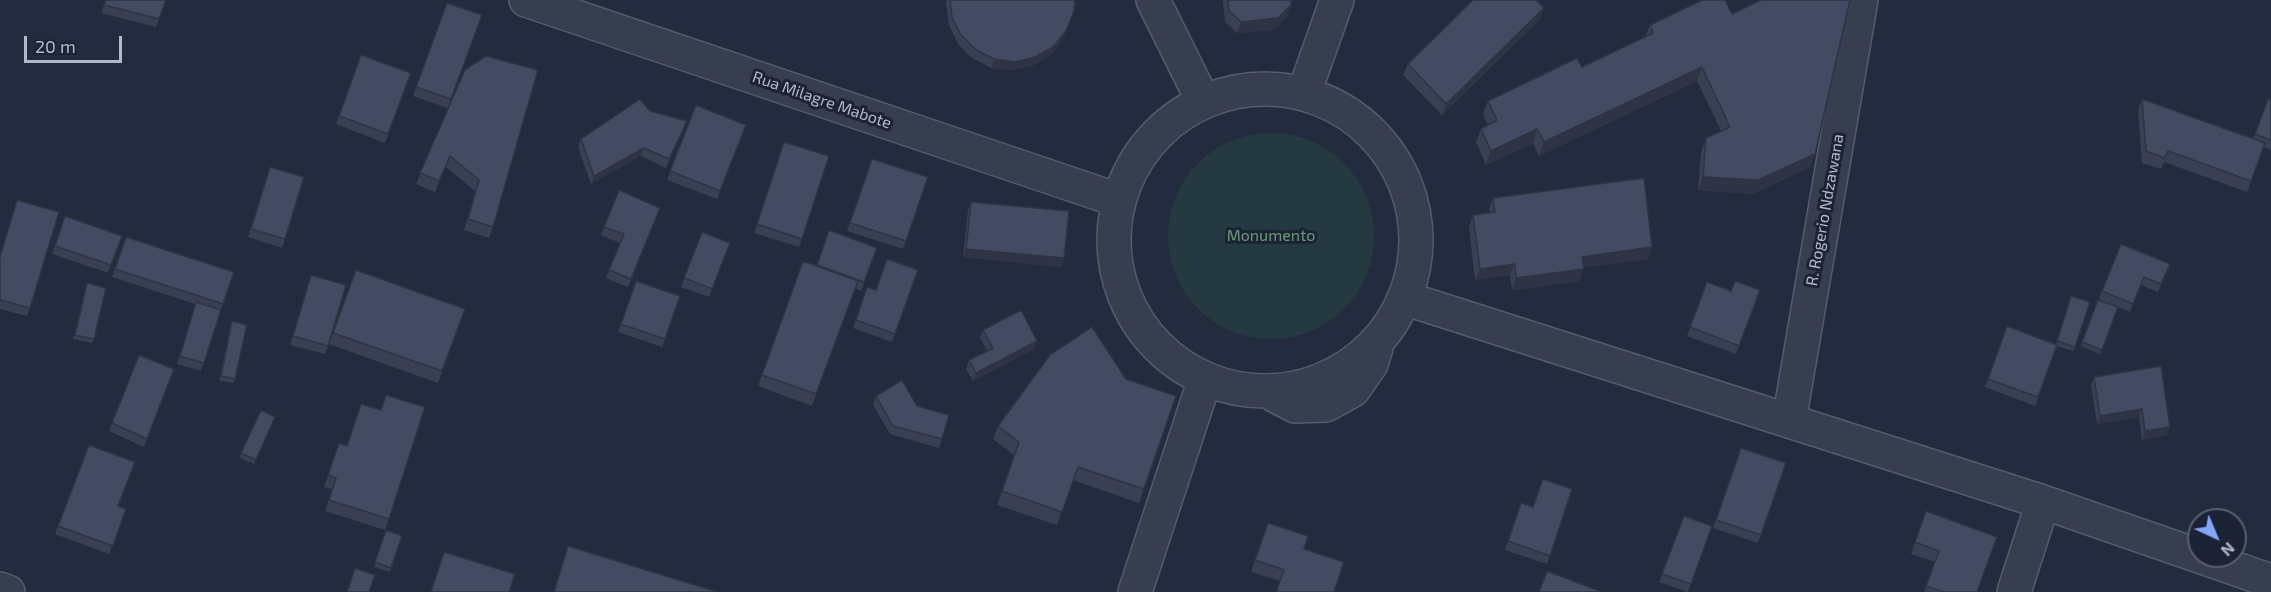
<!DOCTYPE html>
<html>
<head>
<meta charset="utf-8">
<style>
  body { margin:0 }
  #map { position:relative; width:2271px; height:592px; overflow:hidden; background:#232c3f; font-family:"Exo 2",sans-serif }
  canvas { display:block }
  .north { position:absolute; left:2187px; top:508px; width:60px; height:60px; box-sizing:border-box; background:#1c2334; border:2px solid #585f70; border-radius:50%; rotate:136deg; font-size:16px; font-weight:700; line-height:24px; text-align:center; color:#b3b9ca }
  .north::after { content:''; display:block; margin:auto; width:21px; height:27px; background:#85a6fd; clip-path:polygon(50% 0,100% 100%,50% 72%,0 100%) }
  .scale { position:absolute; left:24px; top:36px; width:98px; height:27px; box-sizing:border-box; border:3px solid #b3b9ca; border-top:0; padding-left:8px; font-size:18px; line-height:21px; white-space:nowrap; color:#b3b9ca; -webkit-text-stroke:4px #1c2334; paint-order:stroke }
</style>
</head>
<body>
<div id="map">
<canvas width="2271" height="592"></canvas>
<div class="north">N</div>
<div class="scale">20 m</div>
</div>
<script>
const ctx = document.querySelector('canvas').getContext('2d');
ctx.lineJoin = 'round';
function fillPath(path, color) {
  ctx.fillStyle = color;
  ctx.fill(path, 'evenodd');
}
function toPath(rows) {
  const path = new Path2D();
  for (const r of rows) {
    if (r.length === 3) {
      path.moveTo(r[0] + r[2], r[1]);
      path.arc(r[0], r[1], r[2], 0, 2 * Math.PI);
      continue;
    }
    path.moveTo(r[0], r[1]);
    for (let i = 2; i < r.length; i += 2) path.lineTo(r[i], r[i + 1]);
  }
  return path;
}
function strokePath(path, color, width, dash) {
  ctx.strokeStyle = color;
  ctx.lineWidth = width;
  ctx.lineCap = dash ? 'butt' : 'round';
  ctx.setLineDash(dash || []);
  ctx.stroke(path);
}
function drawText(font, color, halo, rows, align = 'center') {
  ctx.font = font + ' "Exo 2",sans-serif';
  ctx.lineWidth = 6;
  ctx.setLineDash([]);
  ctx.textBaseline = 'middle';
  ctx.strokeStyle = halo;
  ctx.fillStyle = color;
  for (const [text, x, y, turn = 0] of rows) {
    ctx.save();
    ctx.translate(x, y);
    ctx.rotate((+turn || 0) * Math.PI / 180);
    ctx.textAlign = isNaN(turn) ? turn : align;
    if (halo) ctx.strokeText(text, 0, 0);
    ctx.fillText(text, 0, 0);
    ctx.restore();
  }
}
fillPath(toPath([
  [1271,236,103]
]), '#253a40');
const minor = toPath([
  [526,0,1118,200],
  [1153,0,1203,101],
  [1265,240,151],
  [1304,93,1337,0],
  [1404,298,2043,502,2271,581],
  [1274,395,1295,406,1326,405,1353,390,1371,364,1376,348],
  [1789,421,1861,0],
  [0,589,8,592],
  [1135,592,1205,379],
  [2014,592,2043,502]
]);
strokePath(minor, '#555c6d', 36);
strokePath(minor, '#373e4f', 33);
fillPath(toPath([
  [106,0,166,0,156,27,101,13],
  [947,0,1075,0,1063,39,1050,55,1032,66,1012,70,991,68,972,58,958,44,949,25,946,4],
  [1223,0,1291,0,1287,17,1274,30,1237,33,1225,22],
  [447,3,482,15,448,108,413,96],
  [1544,8,1540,19,1442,115,1403,75,1408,64],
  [1732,14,1810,167,1753,194,1698,190,1701,152,1706,138,1721,131,1697,81,1539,156,1533,143,1486,165,1476,142,1481,129,1488,125,1483,114,1488,101,1582,67,1645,37,1650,25],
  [361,55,411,73,385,143,336,124],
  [465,70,493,227,489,238,464,230,475,191,446,167,435,192,416,184],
  [2142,99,2253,139,2268,99,2271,100,2271,150,2264,147,2247,192,2164,162,2161,169,2142,163,2138,110],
  [696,105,746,125,717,199,667,180],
  [650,111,687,121,666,168,641,156,591,184,578,147,581,139],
  [784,142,829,156,799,247,754,233],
  [872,159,928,177,903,249,847,231],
  [270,167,285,239,282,248,248,237],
  [1493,198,1652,247,1648,259,1583,267,1579,281,1512,290,1510,275,1475,280,1469,227,1473,215,1490,213,1489,209],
  [17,200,30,308,27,316,0,309,0,255],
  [971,202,1064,258,1061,267,963,257,968,210],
  [660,208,628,287,606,278,620,243,601,235,604,227],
  [65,216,122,236,108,273,52,254],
  [829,230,877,248,861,291,855,288,812,406,758,386,803,261,816,266],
  [702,232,730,243,709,297,681,287],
  [126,237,223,304,220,312,201,371,177,364,195,304,112,277],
  [2170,264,2158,292,2141,285,2130,312,2118,307,2100,354,2081,346,2098,300,2113,306,2099,299,2102,291],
  [356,270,465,309,438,383,329,344],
  [918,270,892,342,853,328,867,287,876,290],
  [311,275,328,346,325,354,290,345],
  [636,281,680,296,662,347,618,332],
  [1707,282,1731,291,1760,290,1736,354,1687,336],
  [87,283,94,339,92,343,73,339],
  [2071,296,2090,302,2074,351,2057,346,2035,406,1985,387,2007,326,2056,344],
  [232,322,235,379,233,383,219,381],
  [983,330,1034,349,973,381,966,369,969,360,987,351,980,338],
  [139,355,174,369,144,447,109,431],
  [2161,366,2167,435,2142,440,2139,417,2097,424,2091,386,2094,377],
  [1126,379,1176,396,1139,503,1073,480,1057,525,997,505,1014,455,993,439,998,426],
  [876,396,917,406,942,439,939,448,890,434,873,405],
  [275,417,254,464,240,458,241,453],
  [339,443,389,519,385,530,325,511,332,489,324,487],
  [89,445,118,506,126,509,109,554,55,534],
  [1741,448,1786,463,1758,543,1713,528],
  [1572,489,1547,564,1505,550,1521,503,1533,507],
  [1926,511,1977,592,1924,592,1935,562,1911,554],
  [1684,516,1712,526,1688,592,1659,582],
  [1268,523,1304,549,1280,581,1251,572],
  [386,530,391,568,390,572,374,567]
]), '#394053');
fillPath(toPath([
  [1291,5,1287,17,1274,30,1237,33,1241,22],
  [1544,8,1540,19,1442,115,1446,104],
  [1074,11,1063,39,1050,55,1032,66,1012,70,991,68,994,59],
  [1702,67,1697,81,1539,156,1544,142],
  [687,121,684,130,666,168,669,159],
  [1537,129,1533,143,1486,165,1491,151],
  [644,148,641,156,591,184,594,176],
  [1815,154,1810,167,1753,194,1698,190,1703,177],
  [450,156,446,167,435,192,439,181],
  [1652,247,1648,259,1578,268,1582,257],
  [966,249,1064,258,1061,267,963,257],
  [1515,264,1510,275,1475,280,1480,269],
  [1584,269,1579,281,1512,290,1516,278],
  [1037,341,1034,349,973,381,976,373],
  [2142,409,2139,417,2097,424,2100,416],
  [2170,427,2167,435,2142,440,2145,431]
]), '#2e3444');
const building = toPath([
  [106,0,166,0,159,19,104,5,106,0],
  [950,0,1075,0,1074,11,1066,31,1053,47,1035,57,1015,62,994,59,976,50,961,35,952,17,950,0],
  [1228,0,1291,0,1291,5,1278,18,1241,22,1229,11,1228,0],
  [1473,0,1536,0,1544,8,1446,104,1408,64,1473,0],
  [1702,0,1725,0,1732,14,1761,0,1850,0,1815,154,1758,180,1703,177,1706,138,1730,127,1702,67,1544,142,1537,129,1491,151,1481,129,1497,120,1488,101,1577,58,1582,67,1653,33,1650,25,1702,0],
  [447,3,482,15,451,99,416,87,447,3],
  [361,55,411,73,388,134,339,116,361,55],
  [486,56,538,70,493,227,468,219,479,180,450,156,439,181,420,173,465,70,486,56],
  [640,99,650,111,687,121,669,159,644,148,594,176,581,139,640,99],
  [2142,99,2265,143,2251,181,2168,151,2165,158,2146,151,2142,99],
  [2268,99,2271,100,2271,140,2255,134,2268,99],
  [696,105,746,125,720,191,670,171,696,105],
  [784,142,829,156,802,239,757,224,784,142],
  [872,159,928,177,906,241,850,223,872,159],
  [270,167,304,177,285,239,251,229,270,167],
  [1644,178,1652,247,1582,257,1584,269,1516,278,1515,264,1480,269,1473,215,1495,212,1493,198,1644,178],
  [619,190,660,208,631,279,609,270,624,234,604,227,619,190],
  [17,200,59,212,30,308,0,300,0,257,17,200],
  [971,202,1069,211,1064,258,966,249,971,202],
  [65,216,122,236,111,265,55,246,65,216],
  [829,230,877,248,864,282,817,265,829,230],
  [702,232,730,243,712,289,684,278,702,232],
  [126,237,234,272,223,304,115,269,126,237],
  [2121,244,2170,264,2161,284,2144,277,2133,304,2102,291,2121,244],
  [887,259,918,270,895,334,856,320,867,287,876,290,887,259],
  [803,261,858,281,816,394,762,375,803,261],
  [356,270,465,309,442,371,333,333,356,270],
  [311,275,346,285,328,346,293,336,311,275],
  [636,281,680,296,665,339,621,324,636,281],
  [1735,281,1760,290,1739,346,1690,327,1707,282,1731,291,1735,281],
  [87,283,106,288,94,339,75,335,87,283],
  [2071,296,2090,302,2075,347,2057,341,2071,296],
  [2098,300,2118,307,2102,350,2082,342,2098,300],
  [196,302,221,310,204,363,180,356,196,302],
  [1021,310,1037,341,976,373,969,360,993,348,983,330,1021,310],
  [232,321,247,325,235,379,221,376,232,321],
  [2007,326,2057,345,2038,397,1988,379,2007,326],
  [1092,327,1126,379,1176,396,1144,489,1078,467,1062,512,1002,491,1019,442,998,426,1050,355,1092,327],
  [139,355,174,369,147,439,112,423,139,355],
  [2161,366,2170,427,2145,431,2142,409,2100,416,2094,377,2161,366],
  [902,380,917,406,949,415,942,439,893,426,876,396,902,380],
  [386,395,425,407,389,519,329,500,336,478,328,475,339,443,347,446,361,404,381,410,386,395],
  [261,410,275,417,256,460,241,453,261,410],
  [89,445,135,462,118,506,126,509,113,546,58,526,89,445],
  [1741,448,1786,463,1761,535,1716,520,1741,448],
  [1543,479,1572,489,1550,556,1508,541,1521,503,1533,507,1543,479],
  [1926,511,1997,537,1977,592,1944,592,1926,586,1939,551,1915,542,1926,511],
  [1684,516,1712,526,1691,584,1662,574,1684,516],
  [1268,523,1308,536,1304,549,1344,562,1334,592,1276,592,1284,570,1255,560,1268,523],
  [386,530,402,536,391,568,375,562,386,530],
  [568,546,718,592,554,592,568,546],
  [444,552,515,574,509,592,431,592,444,552],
  [355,568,375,575,369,592,347,592,355,568],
  [1547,571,1602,592,1539,592,1547,571]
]);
fillPath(building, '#424b61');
strokePath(building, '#2e3444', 1.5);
drawText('16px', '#b3b9ca', '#1c2334', [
  ["Rua Milagre Mabote",822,100,19],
  ["R. Rogerio Ndzawana",1825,210,-80]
]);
drawText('16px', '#699c7b', '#1c2334', [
  ["Monumento",1271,236]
]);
</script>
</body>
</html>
